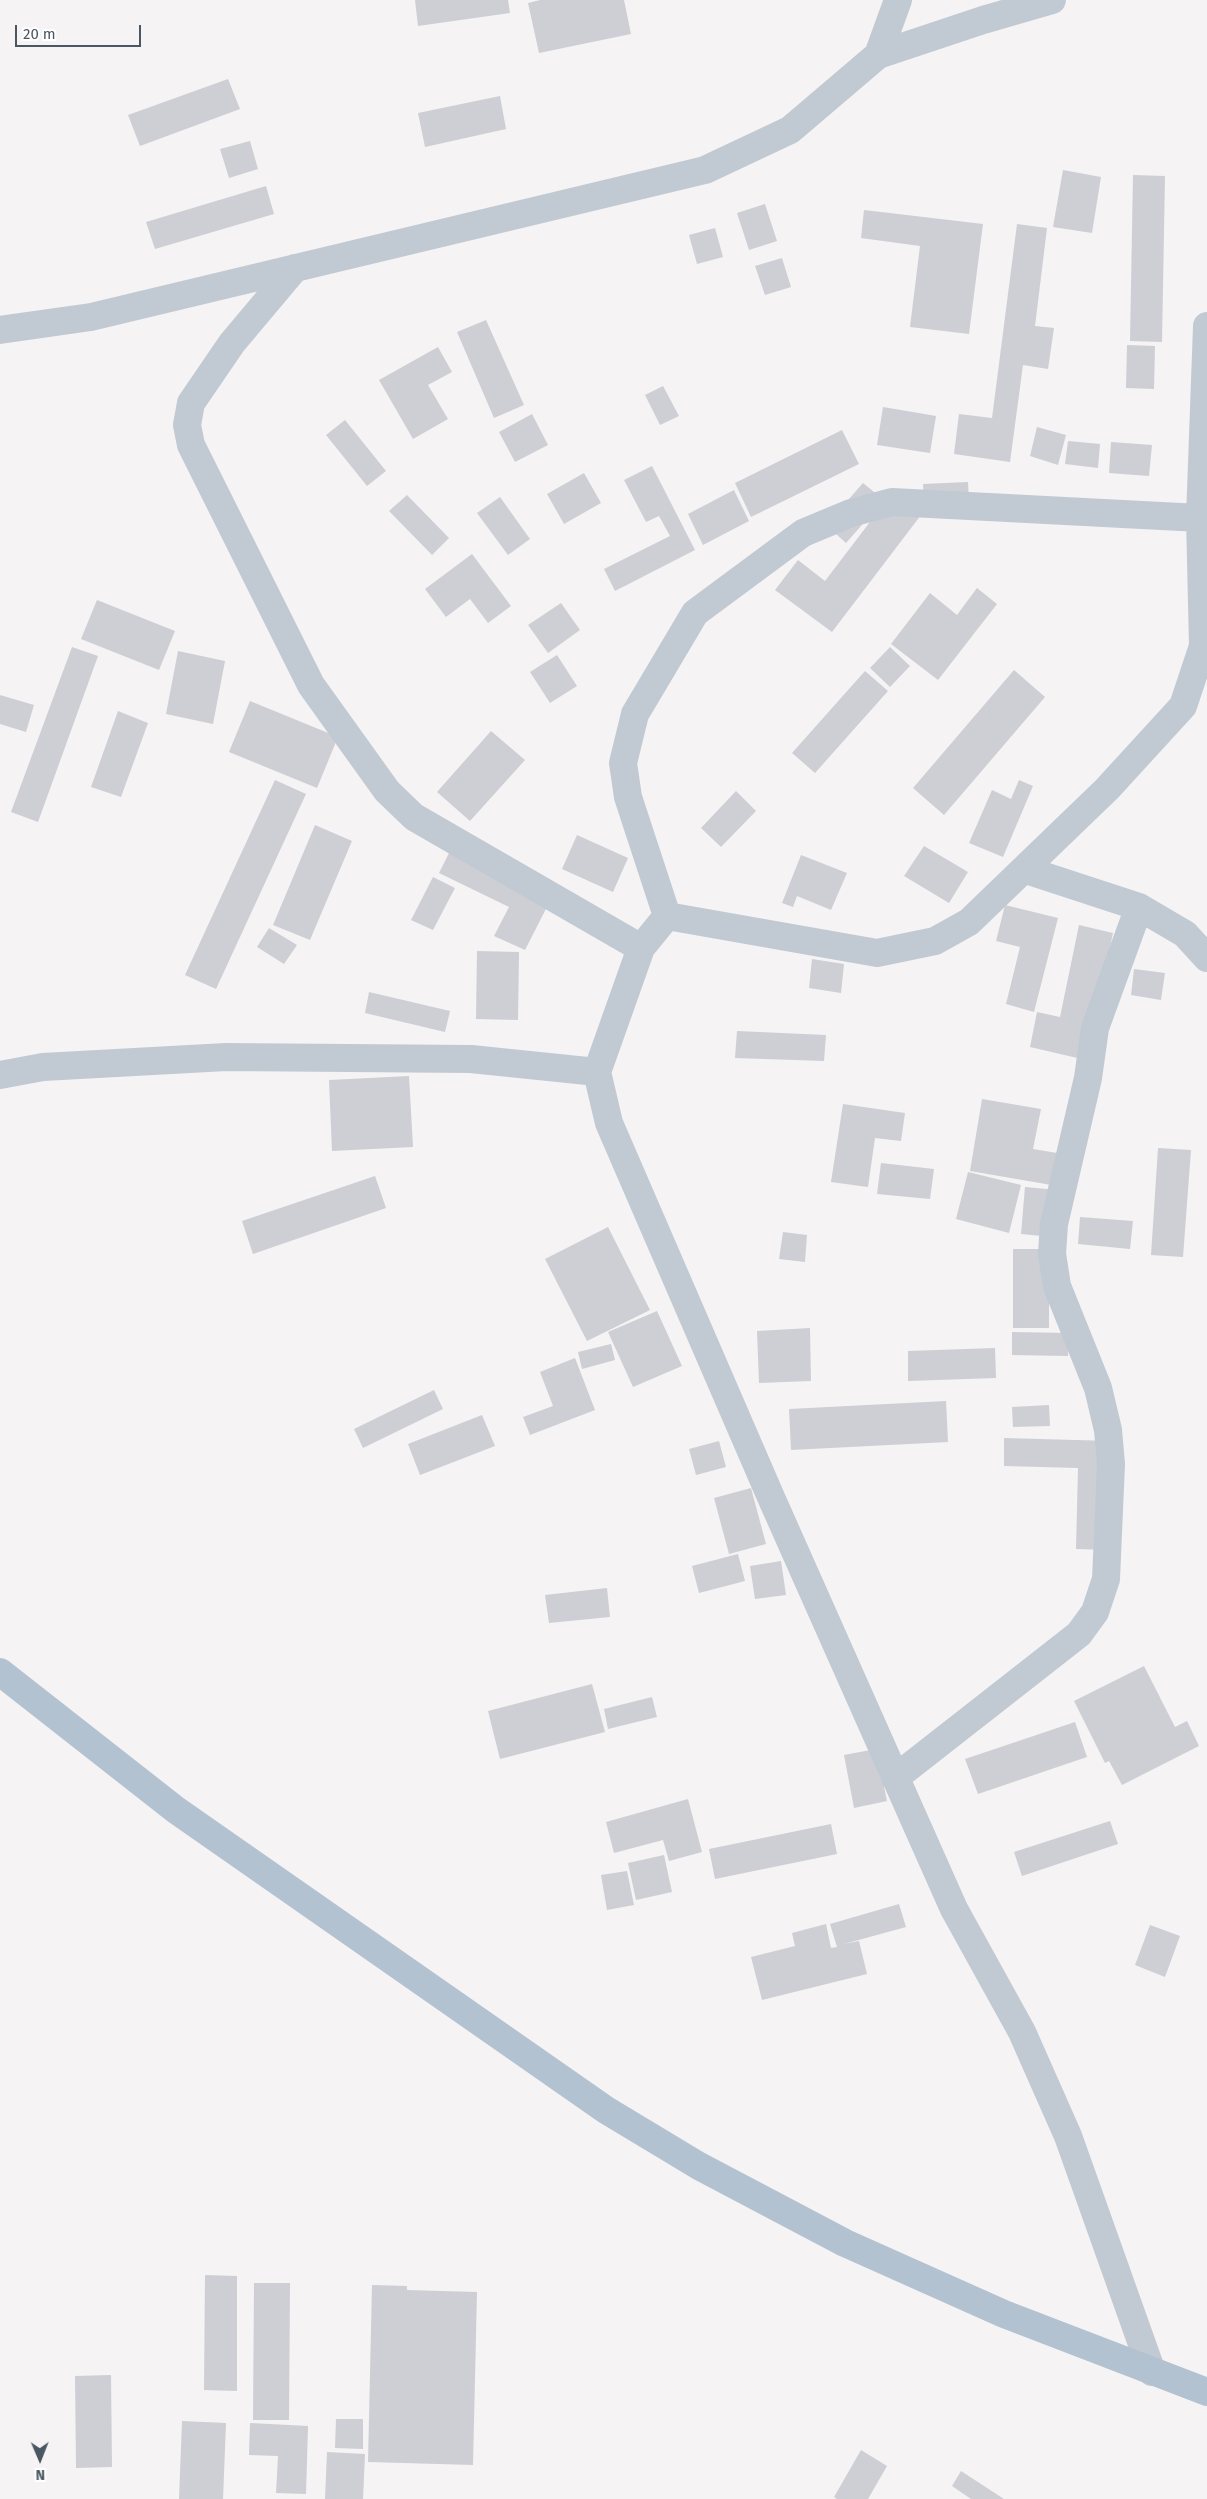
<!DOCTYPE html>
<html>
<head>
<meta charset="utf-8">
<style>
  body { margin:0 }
  #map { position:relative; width:1207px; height:2499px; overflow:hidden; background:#f5f3f3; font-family:"Fira Sans",sans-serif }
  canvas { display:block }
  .north { position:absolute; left:15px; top:2434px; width:50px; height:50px; -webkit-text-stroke:4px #fff; paint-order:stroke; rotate:179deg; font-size:14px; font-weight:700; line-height:20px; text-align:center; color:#4a5661 }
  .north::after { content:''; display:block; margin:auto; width:18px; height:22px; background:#4a5661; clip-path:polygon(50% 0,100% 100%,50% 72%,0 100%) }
  .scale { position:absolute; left:15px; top:25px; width:126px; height:22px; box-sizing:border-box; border:2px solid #4a5661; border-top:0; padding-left:6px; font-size:15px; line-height:18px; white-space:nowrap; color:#4a5661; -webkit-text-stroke:4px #fff; paint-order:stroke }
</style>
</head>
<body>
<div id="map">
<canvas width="1207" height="2499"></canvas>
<div class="north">N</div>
<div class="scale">20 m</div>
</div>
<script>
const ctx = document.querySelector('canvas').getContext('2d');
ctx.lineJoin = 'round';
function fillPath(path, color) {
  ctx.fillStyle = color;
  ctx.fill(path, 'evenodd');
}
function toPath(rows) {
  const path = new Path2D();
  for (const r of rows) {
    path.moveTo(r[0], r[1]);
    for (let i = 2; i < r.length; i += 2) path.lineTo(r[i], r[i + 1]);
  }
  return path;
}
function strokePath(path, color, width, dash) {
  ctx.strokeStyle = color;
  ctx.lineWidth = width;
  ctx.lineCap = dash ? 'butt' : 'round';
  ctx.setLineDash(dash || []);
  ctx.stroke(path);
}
fillPath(toPath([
  [415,0,508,0,510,13,418,26],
  [540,0,624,0,631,34,539,53,528,3],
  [228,79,240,109,140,146,128,115],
  [500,96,506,129,425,147,418,113],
  [250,141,258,169,229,178,220,149],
  [1063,170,1101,177,1092,233,1053,227],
  [1133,175,1165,176,1162,342,1130,341],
  [266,186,274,214,155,249,146,222],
  [765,204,777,241,749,250,737,213],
  [864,210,983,224,969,334,910,327,920,246,861,238],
  [1017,224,1047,228,1035,326,1054,328,1048,369,1023,365,1010,462,954,454,959,414,992,418],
  [715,228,723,257,697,264,689,235],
  [782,258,791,287,765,295,755,266],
  [486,320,524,405,494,418,457,332],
  [1127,345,1155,346,1154,389,1126,388],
  [438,347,452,372,428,385,448,419,413,439,379,380],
  [663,386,679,416,660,425,645,395],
  [883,407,936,416,930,453,877,445],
  [532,414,548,445,515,462,499,432],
  [345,420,386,471,367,486,326,435],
  [1037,427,1066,435,1058,465,1030,456],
  [842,430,859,464,751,517,735,483],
  [1068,441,1100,444,1098,468,1065,464],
  [1111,442,1152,445,1149,476,1109,473],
  [652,466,695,550,615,591,604,569,670,536,659,516,646,522,624,480],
  [584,473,601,503,564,524,547,494],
  [968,482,969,500,924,503,923,484],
  [863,483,884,500,846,543,826,525],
  [734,490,749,521,703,545,688,514],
  [892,493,921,515,832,632,775,590,798,560,825,581],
  [407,495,449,538,432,555,389,511],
  [500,497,530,539,508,555,477,513],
  [472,554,511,606,488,623,470,599,446,617,425,589],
  [977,588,997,604,938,680,891,644,930,593,957,615],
  [97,600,175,631,159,670,81,639],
  [561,603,580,630,548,653,528,625],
  [72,647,98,656,38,822,11,812],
  [890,647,910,666,890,687,870,668],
  [178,651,225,661,213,724,166,714],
  [557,655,577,686,550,703,530,672],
  [1014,670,1045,697,944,815,913,788],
  [865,671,888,691,815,773,792,753],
  [0,695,34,705,26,732,0,724],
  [250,701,338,737,317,788,229,752],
  [118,711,148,723,121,797,91,787],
  [491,731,525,760,470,821,437,792],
  [275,780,306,794,216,989,185,975],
  [1019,780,1033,786,1003,857,969,843,992,790,1011,799],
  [736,791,756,811,721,847,701,828],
  [315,825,352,841,310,940,273,925],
  [577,835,628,858,613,892,562,869],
  [924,846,968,872,949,903,904,876],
  [452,847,552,897,525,950,494,936,509,907,439,873],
  [801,855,847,873,831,910,797,896,793,907,782,903],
  [433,877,455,888,433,930,411,920],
  [1005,905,1058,918,1034,1012,1006,1004,1020,947,996,941],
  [1079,925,1113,933,1086,1060,1030,1047,1037,1012,1060,1017],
  [269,928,297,945,284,964,257,947],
  [477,951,519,952,518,1020,476,1019],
  [812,959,844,964,841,993,809,988],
  [1134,969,1165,973,1161,1000,1131,995],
  [369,992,450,1011,445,1032,365,1013],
  [737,1031,826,1035,824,1061,735,1058],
  [409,1076,413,1147,332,1151,329,1080],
  [982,1099,1041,1109,1033,1149,1069,1155,1063,1187,970,1171],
  [843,1104,905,1113,901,1141,875,1138,868,1187,831,1182],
  [1158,1148,1191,1150,1183,1257,1151,1255],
  [881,1163,934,1169,930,1199,877,1194],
  [968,1172,1021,1185,1009,1233,956,1219],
  [375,1176,386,1208,253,1254,242,1221],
  [1025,1187,1057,1190,1053,1237,1021,1234],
  [1080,1217,1133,1221,1130,1249,1078,1244],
  [608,1227,650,1310,587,1341,545,1259],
  [783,1232,807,1235,805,1262,779,1259],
  [1013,1249,1049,1249,1049,1328,1013,1328],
  [657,1311,682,1366,633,1387,608,1332],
  [810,1328,811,1381,759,1383,757,1331],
  [1012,1332,1069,1333,1068,1356,1012,1355],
  [611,1344,615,1360,582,1369,578,1352],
  [995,1348,996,1378,908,1381,908,1351],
  [575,1358,595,1410,530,1435,523,1417,553,1406,540,1372],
  [434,1390,443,1409,363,1448,354,1429],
  [946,1401,948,1442,791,1450,789,1409],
  [1049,1405,1050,1426,1013,1427,1012,1407],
  [482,1415,495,1446,420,1475,408,1444],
  [1004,1438,1111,1441,1108,1550,1076,1549,1078,1468,1004,1466],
  [719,1441,726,1467,696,1475,689,1449],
  [751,1488,766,1544,729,1554,714,1498],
  [738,1554,745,1581,699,1593,692,1566],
  [781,1561,786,1595,755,1599,750,1566],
  [607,1588,610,1617,549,1623,545,1595],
  [1144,1666,1175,1727,1187,1721,1199,1746,1122,1785,1109,1761,1105,1763,1074,1701],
  [592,1684,605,1732,500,1759,488,1711],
  [652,1697,657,1717,608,1729,604,1709],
  [1075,1722,1087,1757,978,1794,965,1759],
  [876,1749,887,1801,854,1808,844,1755],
  [688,1799,702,1852,669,1861,663,1840,614,1853,606,1822],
  [1110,1821,1118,1844,1022,1876,1014,1852],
  [831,1824,837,1854,715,1879,709,1849],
  [664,1855,672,1892,636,1900,628,1863],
  [627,1871,634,1905,607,1910,601,1875],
  [899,1904,906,1927,844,1944,859,1941,867,1974,762,2000,751,1957,795,1946,792,1933,826,1924,831,1948,837,1947,830,1924],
  [1150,1925,1180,1936,1165,1977,1135,1965],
  [205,2275,237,2276,237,2391,204,2390],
  [254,2283,290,2283,289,2420,253,2420],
  [372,2285,407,2286,407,2290,477,2292,473,2465,368,2462],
  [111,2375,112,2467,76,2468,75,2376],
  [336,2419,363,2419,363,2449,335,2448],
  [182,2421,226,2423,223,2499,179,2499],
  [250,2423,308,2426,306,2494,276,2493,278,2456,249,2455],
  [861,2450,887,2466,868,2499,837,2499,834,2497],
  [327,2452,365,2454,363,2499,325,2499],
  [961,2471,1004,2499,971,2499,952,2486]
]), '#cdcfd5');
strokePath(toPath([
  [878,55,898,0],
  [295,268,232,343,191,403,187,425,191,445,311,685,387,791,414,817,641,948],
  [0,330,91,317,705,170,790,130,878,55,983,20,1052,0],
  [1026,870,1139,907,1185,934,1207,958],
  [667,916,641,948,597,1072,609,1123,770,1495,954,1909,1022,2032,1068,2136,1152,2372],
  [667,916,877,953,935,941,969,922,1107,789,1183,706,1203,646,1200,518,1207,326],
  [667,916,628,797,623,763,635,714,695,613,803,533,851,513,892,502,1200,518],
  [0,1075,43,1067,226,1057,471,1059,597,1072],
  [895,1778,1079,1634,1095,1612,1106,1579,1111,1464,1108,1430,1098,1388,1057,1286,1052,1254,1054,1224,1088,1078,1095,1028,1139,907]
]), '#c1cad2', 28);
strokePath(toPath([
  [0,1672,176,1810,606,2110,699,2166,845,2243,1004,2314,1207,2392]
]), '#b3c2d1', 28);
</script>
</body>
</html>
